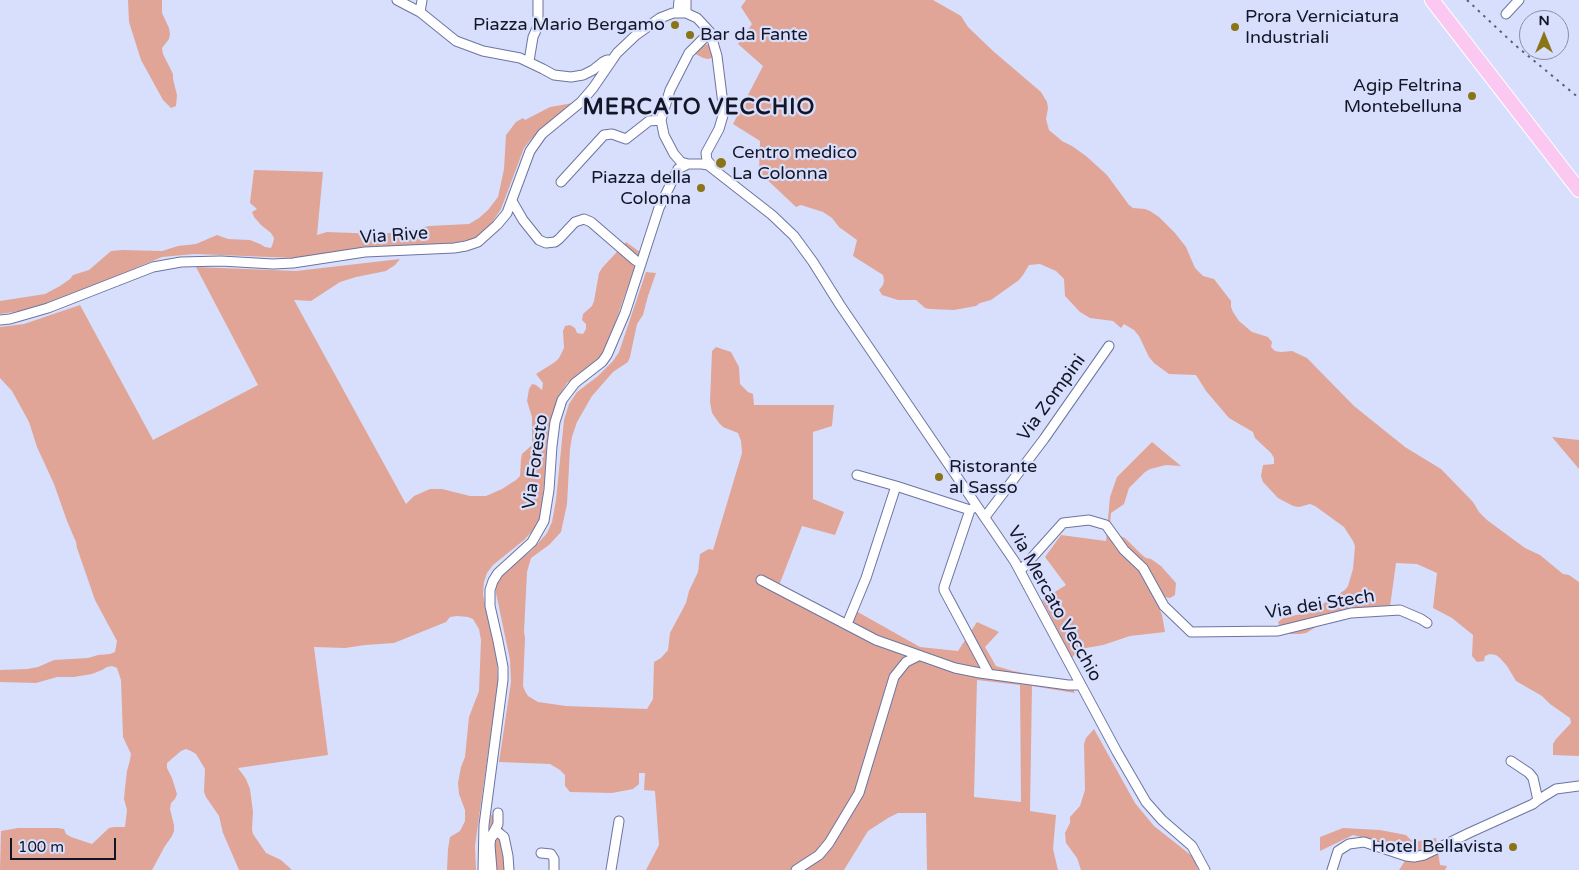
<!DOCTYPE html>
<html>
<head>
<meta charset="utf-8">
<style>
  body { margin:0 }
  #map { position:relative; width:1579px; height:870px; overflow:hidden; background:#d8dffc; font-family:"Varela Round",sans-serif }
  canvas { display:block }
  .north { position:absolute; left:1519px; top:10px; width:50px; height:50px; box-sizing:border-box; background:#d8dffc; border:1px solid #898fa7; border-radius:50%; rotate:0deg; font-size:14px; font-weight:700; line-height:20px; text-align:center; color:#131627 }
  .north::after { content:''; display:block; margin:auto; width:18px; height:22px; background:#8a7417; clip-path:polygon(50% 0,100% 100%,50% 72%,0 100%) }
  .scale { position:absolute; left:10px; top:838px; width:106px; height:22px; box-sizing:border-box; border:2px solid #131627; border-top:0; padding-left:6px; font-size:15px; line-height:18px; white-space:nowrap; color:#131627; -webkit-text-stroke:4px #d8dffc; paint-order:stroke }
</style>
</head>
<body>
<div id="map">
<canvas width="1579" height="870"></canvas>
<div class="north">N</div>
<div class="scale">100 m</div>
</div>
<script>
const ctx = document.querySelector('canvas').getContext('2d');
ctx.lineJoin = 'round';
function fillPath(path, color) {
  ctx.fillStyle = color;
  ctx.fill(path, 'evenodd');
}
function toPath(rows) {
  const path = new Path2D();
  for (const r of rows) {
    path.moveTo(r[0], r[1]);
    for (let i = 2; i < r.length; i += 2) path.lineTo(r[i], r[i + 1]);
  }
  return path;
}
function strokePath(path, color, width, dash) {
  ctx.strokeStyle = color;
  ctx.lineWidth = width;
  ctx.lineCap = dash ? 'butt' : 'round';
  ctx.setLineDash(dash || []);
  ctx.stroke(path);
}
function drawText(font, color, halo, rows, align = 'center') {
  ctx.font = font + ' "Varela Round",sans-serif';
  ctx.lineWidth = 4.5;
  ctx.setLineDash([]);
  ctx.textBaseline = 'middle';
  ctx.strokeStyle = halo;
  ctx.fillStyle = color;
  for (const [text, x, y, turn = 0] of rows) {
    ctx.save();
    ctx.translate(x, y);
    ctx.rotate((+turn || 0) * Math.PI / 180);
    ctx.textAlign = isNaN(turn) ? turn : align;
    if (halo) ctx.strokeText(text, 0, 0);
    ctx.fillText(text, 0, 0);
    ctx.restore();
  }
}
fillPath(toPath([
  [128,0,162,0,162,13,169,28,170,34,169,39,162,48,163,54,173,74,173,79,177,95,176,106,171,108,163,100,141,60,129,22],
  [746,0,933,0,961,16,968,27,993,51,1041,92,1047,102,1048,108,1046,119,1049,130,1062,141,1072,146,1086,156,1107,175,1129,205,1133,208,1145,209,1150,211,1159,217,1175,233,1186,247,1195,268,1203,276,1214,279,1224,292,1231,301,1231,307,1233,312,1239,321,1252,332,1268,337,1272,342,1271,347,1275,351,1281,352,1292,351,1307,358,1354,406,1405,447,1441,469,1473,502,1479,512,1487,520,1525,548,1540,555,1563,574,1569,575,1579,582,1579,756,1553,755,1553,744,1556,739,1571,723,1570,718,1550,704,1542,696,1516,681,1507,666,1500,658,1496,655,1490,654,1485,656,1484,661,1477,662,1472,656,1473,635,1452,618,1433,608,1437,573,1417,564,1396,563,1389,614,1353,614,1316,627,1306,633,1300,634,1288,634,1285,629,1280,627,1278,622,1283,618,1310,612,1345,590,1348,586,1353,569,1355,546,1353,541,1344,527,1315,506,1310,504,1299,507,1293,506,1278,498,1263,482,1261,476,1263,465,1274,464,1274,458,1271,453,1255,438,1253,432,1229,418,1206,391,1196,375,1169,374,1154,363,1149,357,1139,336,1134,330,1124,324,1121,328,1113,321,1090,318,1080,312,1065,296,1064,279,1056,271,1040,264,1029,265,1023,275,1019,280,991,300,980,303,976,306,954,310,930,309,925,308,916,300,898,300,882,295,879,290,883,285,884,280,883,275,853,256,857,240,839,227,832,218,823,212,801,205,796,207,759,172,760,141,733,124,763,66,738,44,752,24,741,7],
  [703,44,710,45,715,57,708,59,703,58,692,52],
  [573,103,532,138,524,148,501,209,489,227,480,235,470,240,446,244,392,246,295,258,194,254,162,257,59,300,21,311,0,314,0,301,45,294,60,286,70,279,73,275,89,270,111,251,123,250,162,251,178,246,196,244,217,235,228,239,250,240,260,244,265,247,271,248,273,243,274,238,271,233,261,225,254,217,252,212,257,209,250,203,254,170,323,172,317,235,327,232,380,234,407,231,429,226,469,224,479,218,488,210,498,197,504,169,506,135,516,122,523,118,525,120,550,107],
  [626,242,640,252,607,346,603,353,590,367,567,383,557,399,552,418,540,519,536,527,524,540,493,565,487,573,484,582,483,594,497,662,498,681,475,846,476,870,447,870,448,849,450,837,460,831,465,821,465,810,459,794,458,783,461,767,465,757,469,717,479,691,481,640,479,629,473,619,468,617,457,616,450,617,446,622,394,643,365,645,345,648,314,647,328,755,238,768,246,779,250,789,253,812,252,829,253,834,266,853,281,860,292,870,239,870,223,833,219,816,206,797,204,792,205,769,196,754,191,751,186,749,181,751,167,763,167,768,172,778,177,794,175,799,171,803,170,809,174,825,174,831,172,836,165,846,152,870,0,870,1,831,18,828,58,828,64,829,66,834,71,837,92,844,109,828,114,827,125,827,127,810,124,799,125,788,127,771,130,760,131,754,123,737,121,680,117,668,112,666,107,667,102,670,92,674,74,677,57,677,36,683,0,682,0,670,27,669,38,667,54,660,88,658,98,655,110,654,115,652,117,641,95,600,77,548,76,542,67,521,54,484,37,447,29,422,12,391,0,378,0,327,24,324,80,305,153,440,258,385,196,267,296,271,400,259,395,265,386,271,356,277,340,282,311,301,294,300,406,504,414,496,430,489,442,489,470,496,486,496,502,489,516,480,520,476,521,459,522,454,532,445,532,417,527,401,529,389,532,384,536,385,542,390,543,383,536,374,555,362,559,358,564,348,563,331,565,326,570,325,575,328,577,333,583,334,586,329,586,324,582,320,583,314,592,306,594,301,599,273,602,268],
  [646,272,656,273,648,296,643,315,637,324,630,357,628,362,613,372,592,396,577,422,572,437,570,449,567,504,561,532,549,545,531,558,527,572,524,632,525,638,523,686,525,691,528,696,538,702,566,706,647,709,653,699,654,662,661,658,668,650,670,633,686,603,689,591,698,572,700,554,709,549,713,550,742,453,741,441,738,433,723,427,719,423,712,413,710,402,712,351,716,347,731,352,739,367,740,384,748,392,753,394,754,405,834,405,832,426,813,432,813,499,844,512,835,535,802,526,778,588,848,628,856,611,920,647,958,651,977,622,999,632,985,647,996,666,1013,671,1069,682,1075,693,1032,686,1030,811,1056,815,1053,849,1058,870,927,870,926,813,898,813,888,818,868,831,844,870,646,870,659,845,655,791,644,790,645,773,639,773,639,784,633,789,612,793,570,792,565,786,565,775,560,770,550,764,499,762,511,682,510,660,496,593,496,585,502,574,532,550,547,533,552,522,556,500,564,420,569,404,577,392,598,376,613,361,619,352],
  [977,680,1020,685,1021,802,974,797],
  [1552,437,1579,440,1579,469],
  [1152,442,1181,466,1166,465,1150,469,1145,472,1129,488,1124,504,1111,513,1110,523,1120,536,1125,538,1141,554,1146,558,1151,559,1161,566,1176,583,1175,595,1170,598,1165,597,1160,600,1158,605,1162,615,1165,632,1130,636,1103,645,1086,648,1075,654,1072,658,1042,600,1066,585,1045,557,1061,535,1106,541,1110,497,1117,477],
  [1094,729,1135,803,1154,826,1192,856,1195,861,1198,870,1081,870,1077,858,1066,843,1065,833,1070,823,1070,817,1080,806,1085,790,1084,744,1086,738],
  [491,815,500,815,513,870,489,870,487,846],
  [1343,828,1380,830,1406,835,1413,842,1436,838,1440,865,1447,866,1445,870,1399,870,1412,850,1353,835,1320,851,1320,837]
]), '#e0a596');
const minor = toPath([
  [397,0,420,12,456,41,483,51,520,58,543,69,554,75,571,77,583,75,593,70,603,62,607,60,611,60],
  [686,0,686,13,697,18,710,32,717,56,724,112,719,129,706,153,707,160,713,167],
  [420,12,422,0],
  [678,12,679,0],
  [1506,14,1519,0],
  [529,61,533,37,538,26,538,0],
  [688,164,681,162,674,154,664,135,661,120,670,90,689,53,707,35,705,27],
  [690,164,702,164,708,165,772,215,794,236,813,262,840,305,1015,562,1117,752,1146,802,1162,820,1192,846,1205,870],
  [561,182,604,135,612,134,626,139,649,121,661,120],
  [512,201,523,220,539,240,546,243,555,242,559,239,575,222,584,219,591,222,635,260,641,264],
  [0,320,10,319,48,308,153,267,181,262,221,261,273,264,293,263,365,252,454,248,466,246,478,242,497,225,507,213,530,151,542,134,581,102,593,88,617,53,636,35,660,18,673,13,686,13],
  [857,475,896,486],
  [975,507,970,510,944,587,944,590,989,674],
  [985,517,1044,439,1109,346],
  [1020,571,1063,523,1089,520,1106,525,1124,550,1143,568,1164,606,1191,632,1278,631,1351,613,1400,610,1421,619,1427,623],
  [761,580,876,640,955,668,980,673,1068,685,1081,685],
  [847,624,866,578,896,486,970,510],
  [1538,800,1556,789,1579,786],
  [492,837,495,833,499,833,504,837,508,856,509,870],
  [541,853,551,854,554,859,554,870],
  [483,870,484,825,503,680,503,667,498,641,490,606,490,590,493,581,498,573,532,542,544,521,549,490,552,446,555,422,562,400,575,383,602,362,607,355,625,313,659,208,678,169,688,164],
  [492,870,490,845,491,837,498,824,498,813],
  [611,870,619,821],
  [796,870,819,855,829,843,859,793,894,677,906,662,918,656],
  [1332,870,1338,851,1349,844,1364,842,1406,856,1414,857,1424,855,1469,833,1533,804,1538,800,1533,778,1529,773,1511,761]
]);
const primary = toPath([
  [1432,0,1579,190]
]);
strokePath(minor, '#6c75a0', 11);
strokePath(primary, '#fff', 16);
strokePath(minor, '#fff', 9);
strokePath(primary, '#fbc8f1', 14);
strokePath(toPath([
  [1467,0,1515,45,1579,98]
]), '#5b5f74', 2, [2.5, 5]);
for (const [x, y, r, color] of [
  [675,25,5,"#8a7417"],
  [1235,27,5,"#8a7417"],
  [690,35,5,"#8a7417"],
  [1472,96,5,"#8a7417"],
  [721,163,6,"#8a7417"],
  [701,188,5,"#8a7417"],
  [939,477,5,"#8a7417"],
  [1513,847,5,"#8a7417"]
]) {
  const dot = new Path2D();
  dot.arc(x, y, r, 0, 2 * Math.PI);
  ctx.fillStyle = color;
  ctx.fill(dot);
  strokePath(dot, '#d8dffc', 2);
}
drawText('18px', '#131627', '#d8dffc', [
  ["Prora Verniciatura",1245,17],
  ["Industriali",1245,38],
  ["Piazza Mario Bergamo",665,25,"right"],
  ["Bar da Fante",700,35],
  ["Agip Feltrina",1462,86,"right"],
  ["Montebelluna",1462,107,"right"],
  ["Centro medico",732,153],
  ["La Colonna",732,174],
  ["Piazza della",691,178,"right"],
  ["Colonna",691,199,"right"],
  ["Ristorante",949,467],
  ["al Sasso",949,488],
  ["Hotel Bellavista",1503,847,"right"]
], 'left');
drawText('18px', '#131627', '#d8dffc', [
  ["Via Rive",394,236,-4],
  ["Via Zompini",1052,398,-54],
  ["Via Foresto",536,462,-82],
  ["Via Mercato Vecchio",1054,604,61],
  ["Via dei Stech",1320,605,-9]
]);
ctx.letterSpacing = '1px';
drawText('bold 22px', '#131627', '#d8dffc', [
  ["MERCATO VECCHIO",699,108]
]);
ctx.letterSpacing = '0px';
</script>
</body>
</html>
